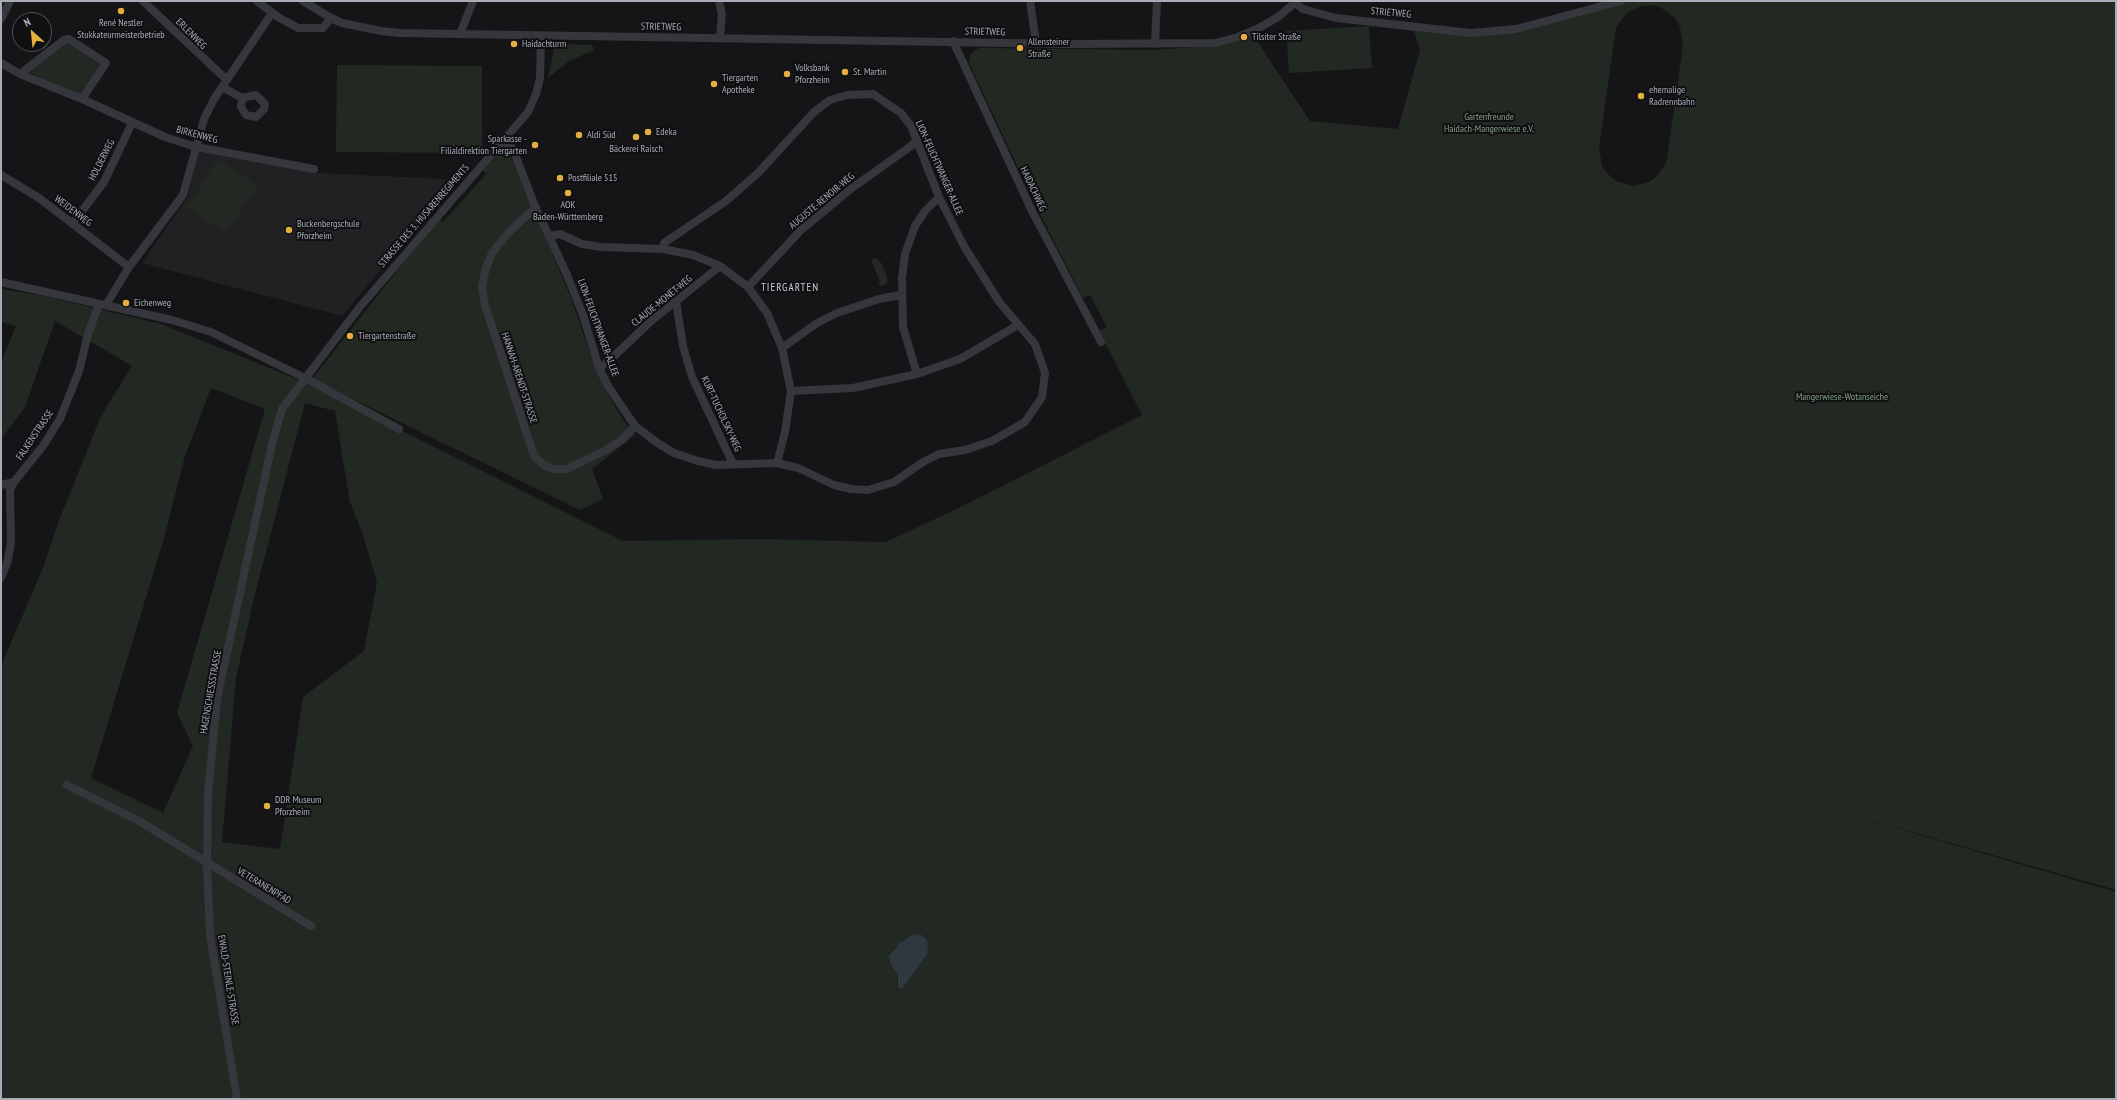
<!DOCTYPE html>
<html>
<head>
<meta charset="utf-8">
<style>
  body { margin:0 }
  #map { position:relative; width:2117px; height:1100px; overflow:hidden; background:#151517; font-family:"PT Sans Narrow",sans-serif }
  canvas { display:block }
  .frame { position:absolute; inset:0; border:2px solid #a8acb6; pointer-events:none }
  .north { position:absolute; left:12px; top:12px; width:40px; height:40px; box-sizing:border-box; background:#101012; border:1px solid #4d4e54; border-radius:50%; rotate:333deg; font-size:11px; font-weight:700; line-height:16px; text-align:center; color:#a8acb6 }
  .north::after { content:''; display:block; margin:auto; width:14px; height:18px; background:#e4ae40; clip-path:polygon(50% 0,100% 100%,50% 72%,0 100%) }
</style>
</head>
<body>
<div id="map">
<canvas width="2117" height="1100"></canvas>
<div class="frame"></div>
<div class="north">N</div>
</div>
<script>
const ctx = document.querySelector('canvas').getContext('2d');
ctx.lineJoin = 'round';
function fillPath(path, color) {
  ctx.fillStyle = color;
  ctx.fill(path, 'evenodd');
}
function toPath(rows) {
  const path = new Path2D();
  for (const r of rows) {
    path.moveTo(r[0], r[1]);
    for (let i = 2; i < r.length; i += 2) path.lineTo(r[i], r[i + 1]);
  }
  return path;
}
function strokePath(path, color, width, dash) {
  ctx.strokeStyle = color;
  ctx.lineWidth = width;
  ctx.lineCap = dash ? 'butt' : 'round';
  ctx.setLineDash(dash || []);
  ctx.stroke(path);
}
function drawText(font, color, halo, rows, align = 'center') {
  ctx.font = font + ' "PT Sans Narrow",sans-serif';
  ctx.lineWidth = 4;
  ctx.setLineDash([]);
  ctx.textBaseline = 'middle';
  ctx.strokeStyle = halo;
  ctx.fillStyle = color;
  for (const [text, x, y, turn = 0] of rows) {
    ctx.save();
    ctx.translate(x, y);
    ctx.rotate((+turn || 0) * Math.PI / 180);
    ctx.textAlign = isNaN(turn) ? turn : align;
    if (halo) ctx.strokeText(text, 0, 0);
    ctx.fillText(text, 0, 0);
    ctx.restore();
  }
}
fillPath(toPath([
  [199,152,319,173,447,179,451,185,342,316,142,263,187,198]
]), '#212124');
fillPath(toPath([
  [1623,1,2116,1,2116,890,1824,807,2116,892,2116,1099,1,1099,1,666,43,568,58,523,101,416,132,366,55,321,25,407,1,439,1,362,16,326,1,322,1,289,44,296,161,324,304,382,623,541,759,539,886,542,967,504,1142,415,1099,331,1107,327,1090,295,1083,298,1037,208,969,63,971,53,979,48,1154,50,1209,46,1253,35,1310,121,1398,129,1420,50,1413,27,1505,32],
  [1651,5,1660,7,1675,18,1680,27,1683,45,1666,164,1656,177,1649,182,1634,186,1616,181,1608,174,1602,166,1599,147,1616,27,1627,13,1641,6],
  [211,388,265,409,177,713,193,746,163,813,91,778,164,538,185,456],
  [305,403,335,411,350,502,363,535,377,582,364,651,303,697,280,849,222,842,236,678,254,598],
  [908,937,928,953,902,989,897,984,898,974,889,960,894,948],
  [1369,26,1372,68,1289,73,1286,31],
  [64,40,105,63,81,96,26,71],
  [563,44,592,45,594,50,569,61,548,78,554,50,559,45],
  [337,65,482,66,482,153,336,152],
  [497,154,507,154,514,162,571,298,594,365,608,394,623,420,635,435,592,469,603,499,580,510,312,379,438,219,443,222,486,174,482,169],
  [218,159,258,186,226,233,187,207],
  [876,258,882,264,888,280,886,284,880,286,878,282,880,281,871,260]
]), '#222923');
fillPath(toPath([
  [920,934,927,940,928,953,902,989,898,987,898,974,890,964,889,956,898,944,912,935]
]), '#2f383f');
strokePath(toPath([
  [143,1,227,80],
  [257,1,278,17,298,28,323,28,331,18],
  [303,1,331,18,342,23,381,31,400,33,1068,44,1215,43,1238,37,1259,28,1278,17,1297,1],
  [719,1,722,14,720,38],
  [1030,1,1036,43],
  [1295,3,1303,9,1336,18,1471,33,1516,29,1621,1],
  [1,19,10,1],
  [460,34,473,1],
  [953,41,1032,211,1101,342],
  [1155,44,1157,1],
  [1,63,20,74,82,99,165,137,196,147,314,169],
  [20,74,64,40,69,39,106,63,82,99],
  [222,87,242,98,256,95,265,104,264,109,256,117,246,115,241,107,242,98],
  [504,141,513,149,538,214,542,221,549,236,567,275,583,315,599,368,608,386,635,426,659,444,674,453,698,461,716,465,777,463,798,468,834,485,851,489,868,490,894,482,923,462,939,454,965,450,992,441,1025,422,1042,397,1045,373,1035,344,1000,303,965,248,939,197,911,126,901,113,873,94,847,95,830,100,814,112,759,172,726,201,664,243,663,249,601,247,582,244,560,234,549,236],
  [1,175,39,198,129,267],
  [536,207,508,233,492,253,486,268,482,286,485,305,532,450,535,457,544,465,553,469,567,469,606,450,623,439,635,426],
  [73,223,104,182,132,123],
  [663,249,693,255,720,266,748,287,767,313,782,348,791,391,785,432,777,463],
  [1,282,172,320,211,332,305,378,399,429],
  [748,287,800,231,852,188,911,146,917,140],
  [676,301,683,346,692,377,733,464],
  [106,305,129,267,183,195,204,119,214,99,272,13],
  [782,348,817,323,837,313,879,299,900,295],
  [599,368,608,362,650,322,720,266],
  [917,374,903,327,902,279,905,254,915,226,925,211,939,197],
  [791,391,853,388,917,374,960,359,1018,325],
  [1,485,14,482],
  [1,578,8,560,11,542,10,490,14,482,43,446,60,419,79,371,88,334,99,304],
  [67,785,139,821,311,926],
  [237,1099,210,935,207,864,208,793,217,699,272,444,282,409,359,308,528,112,536,94,540,78,541,36]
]), '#36373c', 8);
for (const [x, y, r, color] of [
  [121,11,4,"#e4ae40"],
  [1244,37,4,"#e4ae40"],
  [514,44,4,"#e4ae40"],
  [1020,48,4,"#e4ae40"],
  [845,72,4,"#e4ae40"],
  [787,74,4,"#e4ae40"],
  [714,84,4,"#e4ae40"],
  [1641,96,4,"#e4ae40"],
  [648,132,4,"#e4ae40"],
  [579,135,4,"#e4ae40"],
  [636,137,4,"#e4ae40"],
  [535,145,4,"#e4ae40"],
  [560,178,4,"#e4ae40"],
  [568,193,4,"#e4ae40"],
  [289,230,4,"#e4ae40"],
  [126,303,4,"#e4ae40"],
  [350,336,4,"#e4ae40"],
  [267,806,4,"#e4ae40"]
]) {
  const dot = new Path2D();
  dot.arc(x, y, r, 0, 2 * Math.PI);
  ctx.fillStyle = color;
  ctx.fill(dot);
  strokePath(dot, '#101012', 1.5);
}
drawText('10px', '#a8acb6', '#101012', [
  ["STRIETWEG",1391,13,5],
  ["STRIETWEG",661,27,1],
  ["STRIETWEG",985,32,1],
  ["ERLENWEG",191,34,45],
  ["BIRKENWEG",197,135,15],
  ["HOLDERWEG",102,160,-63],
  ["LION-FEUCHTWANGER-ALLEE",939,168,66],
  ["HAIDACHWEG",1033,189,65],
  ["AUGUSTE-RENOIR-WEG",822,201,-40],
  ["WEIDENWEG",73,211,37],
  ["STRASSE DES 3. HUSARENREGIMENTS",424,216,-49],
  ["CLAUDE-MONET-WEG",662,301,-39],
  ["LION-FEUCHTWANGER-ALLEE",598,328,70],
  ["HANNAH-ARENDT-STRASSE",519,378,72],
  ["KURT-TUCHOLSKY-WEG",721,414,65],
  ["FALKENSTRASSE",35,435,-56],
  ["HAGENSCHIESSSTRASSE",211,692,-80],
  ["VETERANENPFAD",264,886,31],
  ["EWALD-STEINLE-STRASSE",228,980,81]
]);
drawText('10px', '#a8acb6', '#101012', [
  ["René Nestler",121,23,"center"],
  ["Stukkateurmeisterbetrieb",121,35,"center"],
  ["Tilsiter Straße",1252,37],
  ["Allensteiner",1028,42],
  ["Straße",1028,54],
  ["Haidachturm",522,44],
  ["Volksbank",795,68],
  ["Pforzheim",795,80],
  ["St. Martin",853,72],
  ["Tiergarten",722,78],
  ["Apotheke",722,90],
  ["ehemalige",1649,90],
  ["Radrennbahn",1649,102],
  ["Edeka",656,132],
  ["Aldi Süd",587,135],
  ["Sparkasse -",527,139,"right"],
  ["Filialdirektion Tiergarten",527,151,"right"],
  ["Bäckerei Raisch",636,149,"center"],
  ["Postfiliale 515",568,178],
  ["AOK",568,205,"center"],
  ["Baden-Württemberg",568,217,"center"],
  ["Buckenbergschule",297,224],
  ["Pforzheim",297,236],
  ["Eichenweg",134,303],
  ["Tiergartenstraße",358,336],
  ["DDR Museum",275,800],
  ["Pforzheim",275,812]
], 'left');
drawText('10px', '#809f83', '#101012', [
  ["Gartenfreunde",1489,117],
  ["Haidach-Mangerwiese e.V.",1489,129],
  ["Mangerwiese-Wotanseiche",1842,397]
]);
ctx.letterSpacing = '1px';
drawText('11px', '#c9cbd2', '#101012', [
  ["TIERGARTEN",790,288]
]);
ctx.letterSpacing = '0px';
</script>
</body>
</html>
